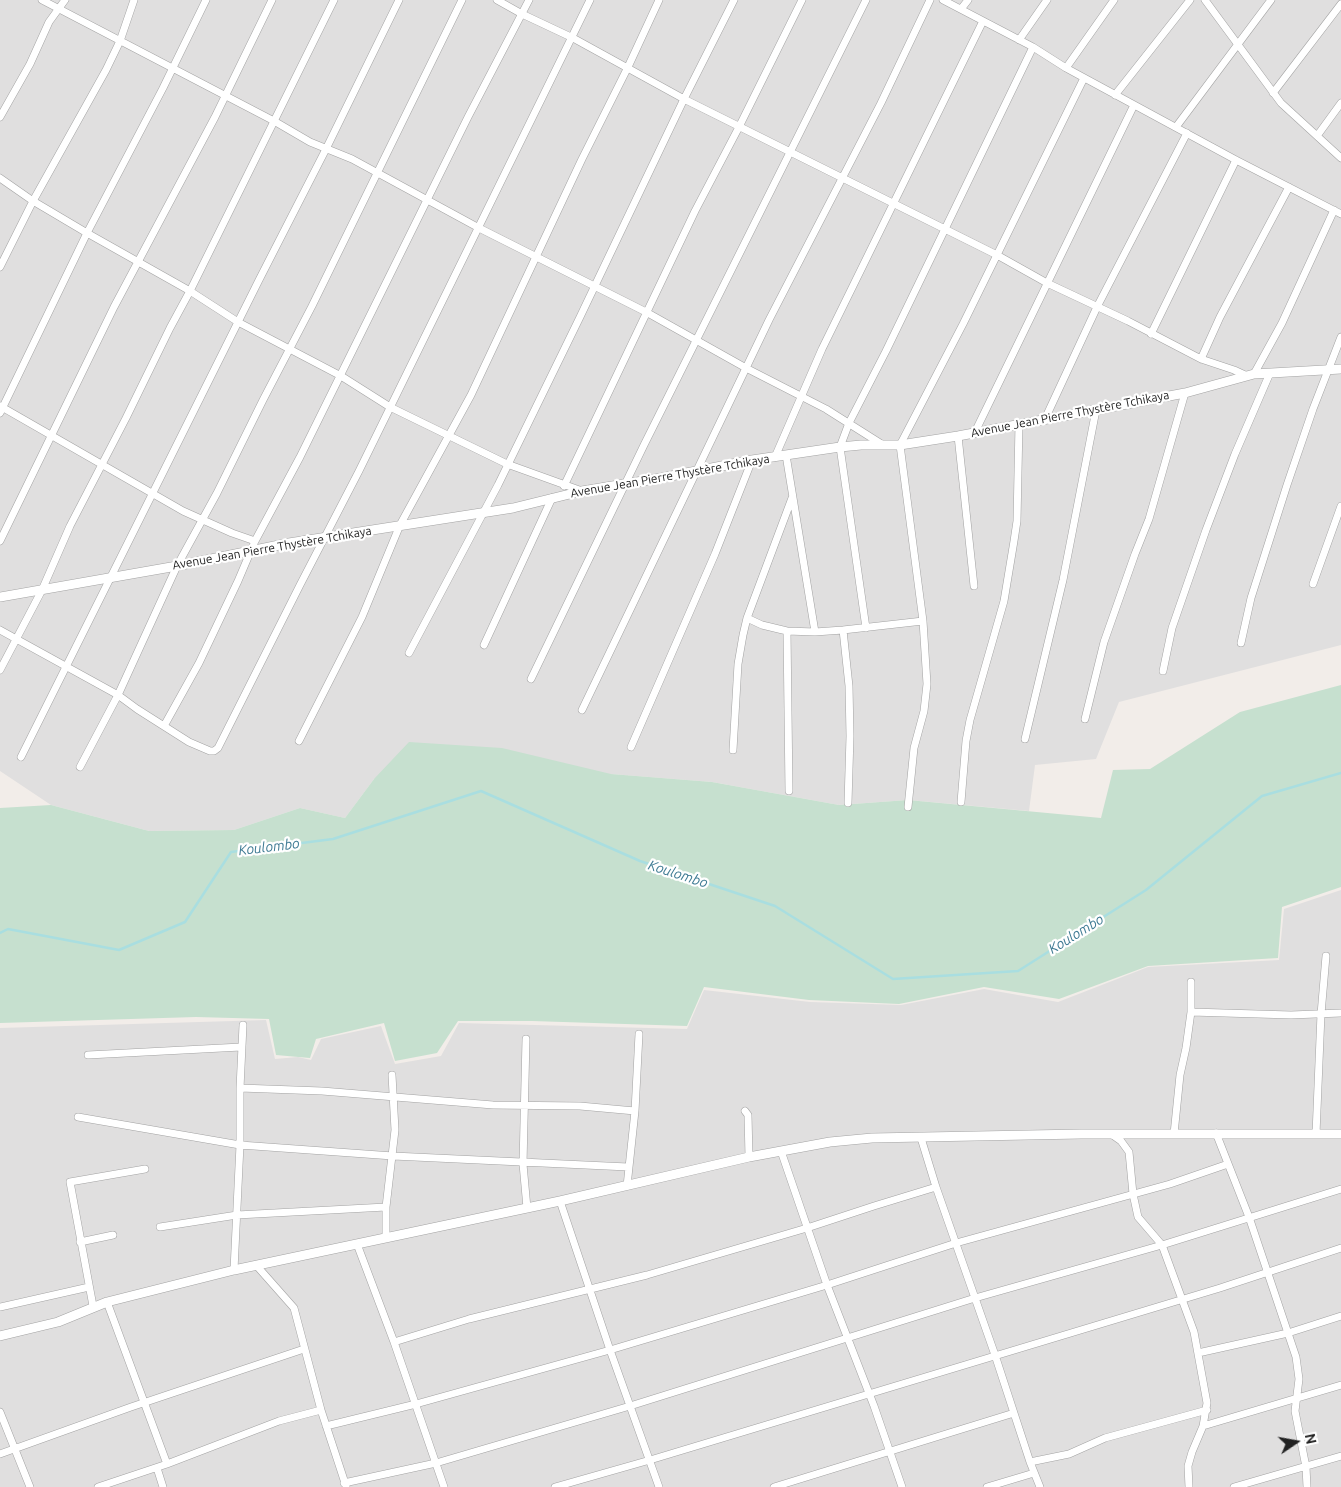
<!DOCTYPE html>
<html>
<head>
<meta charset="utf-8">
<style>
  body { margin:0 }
  #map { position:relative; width:1341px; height:1487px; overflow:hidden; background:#f2ede9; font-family:Ubuntu,sans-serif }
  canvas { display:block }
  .north { position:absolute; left:1271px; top:1417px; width:50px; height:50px; -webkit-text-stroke:4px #fff; paint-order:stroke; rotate:78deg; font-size:14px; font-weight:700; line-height:20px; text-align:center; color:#222 }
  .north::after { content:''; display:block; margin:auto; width:18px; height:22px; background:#222; clip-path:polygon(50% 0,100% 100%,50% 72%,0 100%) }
</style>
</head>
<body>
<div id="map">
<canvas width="1341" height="1487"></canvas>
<div class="north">N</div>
</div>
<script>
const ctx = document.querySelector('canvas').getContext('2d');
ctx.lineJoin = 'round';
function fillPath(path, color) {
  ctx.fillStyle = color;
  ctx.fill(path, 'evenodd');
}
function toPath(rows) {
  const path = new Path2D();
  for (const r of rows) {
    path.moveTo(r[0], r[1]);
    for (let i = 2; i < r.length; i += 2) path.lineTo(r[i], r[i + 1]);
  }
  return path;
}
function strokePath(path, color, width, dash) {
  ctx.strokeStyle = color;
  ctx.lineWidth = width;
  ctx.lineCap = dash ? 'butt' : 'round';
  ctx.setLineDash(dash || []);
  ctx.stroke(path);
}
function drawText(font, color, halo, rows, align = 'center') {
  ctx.font = font + ' Ubuntu,sans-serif';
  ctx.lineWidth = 4.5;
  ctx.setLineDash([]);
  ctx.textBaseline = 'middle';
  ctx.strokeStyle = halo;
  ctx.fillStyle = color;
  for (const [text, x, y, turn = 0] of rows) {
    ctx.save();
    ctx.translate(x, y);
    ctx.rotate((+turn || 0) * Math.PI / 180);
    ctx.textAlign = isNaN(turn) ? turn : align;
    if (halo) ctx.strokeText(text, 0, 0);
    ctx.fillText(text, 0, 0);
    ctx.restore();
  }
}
fillPath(toPath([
  [0,0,1341,0,1341,645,1119,702,1096,759,1035,765,1029,811,908,800,839,805,712,782,611,774,374,779,345,818,300,808,234,830,149,831,51,805,0,771],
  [1341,890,1341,1487,0,1487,0,1028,266,1020,275,1059,298,1057,311,1060,321,1039,381,1026,395,1064,441,1056,459,1023,687,1029,704,990,810,1002,901,1005,984,989,1058,1002,1148,967,1279,960,1284,909]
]), '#e0dfdf');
fillPath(toPath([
  [1341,685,1341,887,1282,907,1278,958,1148,966,1059,999,984,987,899,1004,809,1000,704,987,687,1026,532,1021,458,1021,437,1053,395,1061,384,1023,316,1039,310,1058,276,1055,269,1019,196,1017,0,1023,0,808,51,805,149,831,234,830,300,808,345,818,374,779,409,742,502,748,611,774,712,782,839,805,908,800,1101,818,1113,770,1150,769,1240,712]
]), '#c6e0cf');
strokePath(toPath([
  [0,933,8,929,119,950,185,922,231,852,333,839,481,791,640,861,775,906,893,979,1018,971,1146,890,1262,796,1341,773]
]), '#a9dee0', 2.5);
const minor = toPath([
  [42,0,274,121,310,142,352,159,479,228,646,312,746,368,826,409,883,445],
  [497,0,522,14,573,38,684,99,997,255,1047,283,1128,321,1201,359,1234,370,1247,376],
  [943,0,1033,47,1066,68,1236,160,1341,214],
  [1205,0,1281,103,1341,158],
  [961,9,968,0],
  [1019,40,1047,0],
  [1066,68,1114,0],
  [1273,93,1341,4],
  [1115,95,1190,0],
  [0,117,30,64,49,22,65,0],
  [1176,127,1271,0],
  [1317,136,1341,103],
  [0,178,33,201,87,233,190,291,238,322,341,376,390,407,507,464,582,491],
  [0,267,33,201,106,70,120,41,134,0],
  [1151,334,1236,160],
  [1201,359,1220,317,1289,187],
  [1254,374,1282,323,1334,210],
  [0,406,183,511,232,533,255,541],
  [0,413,87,233,163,88,206,0],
  [1045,419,1097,307,1187,133],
  [975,432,1134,105],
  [958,436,974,586],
  [786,455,815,632],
  [775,457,822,349,983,21],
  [564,486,695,211,739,127,802,0],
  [0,541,114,307,215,117,272,0],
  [1313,584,1341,506],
  [747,618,762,625,787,631,815,632,843,630,923,621],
  [866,628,840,447,849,423,886,351,1033,47],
  [0,630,118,695,137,709,189,742,210,751,214,751,218,748,300,585,359,471,590,0],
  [843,630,849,686,850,736,848,803],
  [787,631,789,791],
  [1241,643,1251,598,1287,485,1313,409,1341,337],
  [484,645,552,498],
  [409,653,498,485,580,317,684,99,734,0],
  [0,670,42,590,70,526,126,418,170,328,190,291,334,0],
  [1163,671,1172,628,1206,530,1235,454,1270,373],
  [531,679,644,445,866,0],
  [582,710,769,320,881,103,930,0],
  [1085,719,1104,642,1135,554,1149,519,1185,393],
  [164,726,199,663,238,581,255,541,300,457,468,117,529,0],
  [1025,739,1063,580,1096,410],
  [299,741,362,617,400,525,471,395,582,159,628,67,659,0],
  [631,747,715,554,752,460],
  [733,750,738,664,743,635,747,618,792,498],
  [21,757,259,280,326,149,399,0],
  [80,767,118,695,177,566,217,493,263,400,312,306,462,0],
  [961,802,966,741,970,720,1004,601,1014,541,1017,521,1019,424],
  [908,807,914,748,924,711,927,684,923,621,900,445,963,324,1084,78],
  [1191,1012,1291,1015,1341,1013],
  [526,1039,523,1164,527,1208],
  [88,1055,241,1047],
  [240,1088,322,1091,493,1105,580,1106,635,1111],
  [745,1111,748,1115,749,1157],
  [78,1117,240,1145,393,1156,628,1167],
  [1216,1133,1249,1217,1296,1357,1299,1379,1295,1411,1306,1467,1307,1487],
  [1111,1134,1121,1141,1129,1152,1133,1194,1138,1217,1162,1245,1194,1332,1207,1403,1203,1426,1192,1452,1188,1466,1189,1487],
  [1174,1134,1180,1075,1186,1048,1191,1012,1191,982],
  [1316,1134,1321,1014,1326,956],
  [921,1138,936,1187,995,1355,1030,1462,1040,1487],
  [781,1151,827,1285,874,1406,902,1487],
  [627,1186,635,1111,639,1034],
  [560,1201,610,1350,659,1487],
  [160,1227,237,1215,386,1207],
  [386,1238,386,1207,395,1130,392,1075],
  [80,1242,113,1235],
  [357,1244,394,1342,444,1487],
  [256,1265,294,1308,321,1410,346,1486],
  [234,1270,240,1145,240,1088,243,1025],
  [107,1302,167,1464],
  [93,1306,70,1182,145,1169],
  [0,1307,89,1287],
  [394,1342,469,1319,647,1275,807,1228,874,1206,936,1187],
  [1198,1353,1288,1333,1341,1316],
  [0,1412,30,1487],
  [326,1426,416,1404,610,1350,827,1285,956,1243,1170,1184,1228,1164],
  [1203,1426,1341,1385],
  [0,1454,131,1407,304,1349],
  [1030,1462,1069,1454,1105,1438,1207,1410],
  [157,1468,163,1487],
  [344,1483,436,1463,630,1406,975,1298,1162,1245,1341,1189],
  [98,1487,167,1464,279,1421,321,1410],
  [555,1487,650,1460,1220,1288,1341,1248],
  [774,1487,1014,1413],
  [987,1487,1034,1473],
  [1234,1487,1341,1456]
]);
const tertiary = toPath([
  [0,597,177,566,289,543,513,508,582,491,661,478,752,460,840,447,861,445,900,445,958,436,1185,393,1254,374,1341,369],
  [0,1336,58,1322,107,1302,234,1270,560,1201,749,1157,830,1142,872,1138,1081,1134,1341,1134]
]);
strokePath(minor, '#a3a3a3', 8);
strokePath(tertiary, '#a3a3a3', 10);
strokePath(minor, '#fff', 7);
strokePath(tertiary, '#fff', 9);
drawText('12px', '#222', '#fff', [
  ["Avenue Jean Pierre Thystère Tchikaya",1070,414,-11],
  ["Avenue Jean Pierre Thystère Tchikaya",670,476,-10],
  ["Avenue Jean Pierre Thystère Tchikaya",272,548,-10]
]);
drawText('italic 14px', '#3f7b94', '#fff', [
  ["Koulombo",269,847,-7],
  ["Koulombo",678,874,18],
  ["Koulombo",1076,934,-32]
]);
</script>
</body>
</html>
